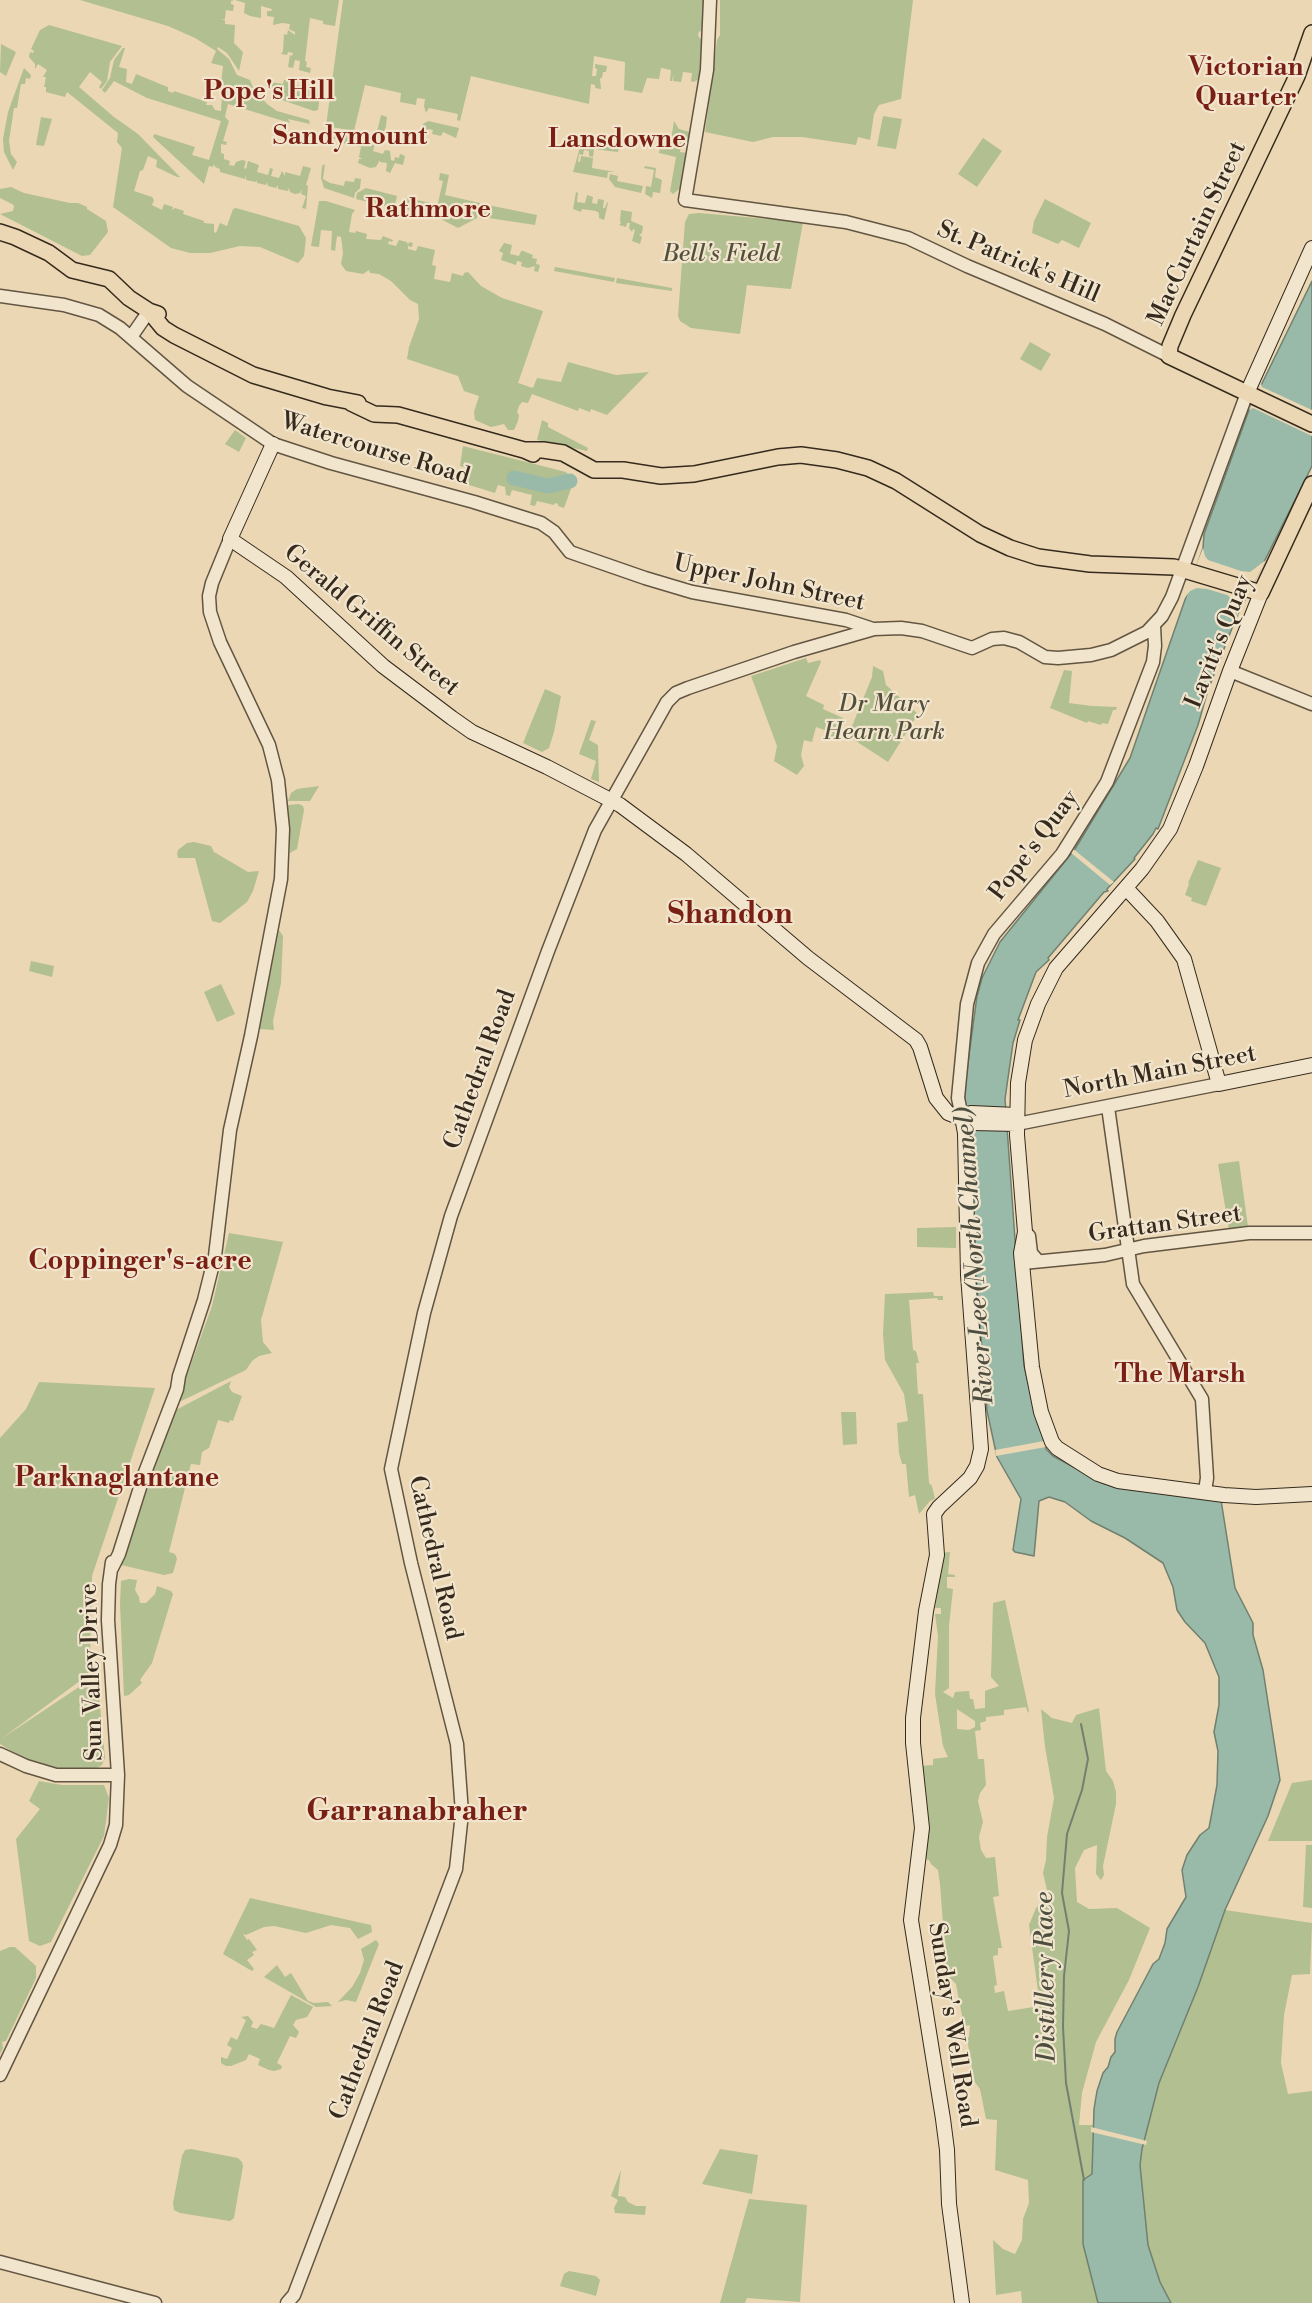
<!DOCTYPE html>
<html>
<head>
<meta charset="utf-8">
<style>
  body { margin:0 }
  canvas { display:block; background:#ebd7b3 }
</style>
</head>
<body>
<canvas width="1312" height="2303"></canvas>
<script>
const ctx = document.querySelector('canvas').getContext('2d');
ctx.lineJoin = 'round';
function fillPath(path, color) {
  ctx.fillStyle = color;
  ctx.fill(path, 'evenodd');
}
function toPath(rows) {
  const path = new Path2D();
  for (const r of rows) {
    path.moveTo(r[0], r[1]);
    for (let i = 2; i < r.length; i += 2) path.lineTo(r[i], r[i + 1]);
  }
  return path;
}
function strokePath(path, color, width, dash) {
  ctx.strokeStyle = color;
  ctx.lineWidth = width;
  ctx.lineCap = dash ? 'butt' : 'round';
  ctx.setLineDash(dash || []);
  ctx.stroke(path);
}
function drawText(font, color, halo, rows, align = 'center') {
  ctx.font = font + ' "Libre Bodoni",serif';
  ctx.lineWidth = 4.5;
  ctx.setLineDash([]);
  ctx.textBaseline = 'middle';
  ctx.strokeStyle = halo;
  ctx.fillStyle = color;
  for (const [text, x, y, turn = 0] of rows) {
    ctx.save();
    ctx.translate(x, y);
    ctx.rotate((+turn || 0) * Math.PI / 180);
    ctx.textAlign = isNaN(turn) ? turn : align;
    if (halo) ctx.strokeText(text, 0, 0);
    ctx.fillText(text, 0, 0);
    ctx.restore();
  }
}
fillPath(toPath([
  [80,0,234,0,231,1,231,4,234,5,233,11,226,10,225,19,221,19,225,20,225,24,235,25,234,43,243,52,239,71,227,53,218,47,217,49,229,59,237,75,250,80,254,90,267,104,277,111,309,120,310,124,288,119,290,123,228,104,225,117,229,121,223,141,227,142,226,145,221,144,221,153,224,154,224,159,230,161,229,165,234,166,236,162,242,160,246,161,244,168,246,169,248,161,259,165,257,172,268,175,270,168,273,169,271,176,279,178,282,171,285,176,285,172,300,176,303,166,311,168,306,185,308,186,306,209,302,208,306,196,301,194,302,189,300,193,295,194,290,192,289,188,288,191,278,189,278,185,276,188,268,186,267,182,266,185,257,183,257,180,256,182,246,180,246,175,245,179,220,172,220,169,215,167,214,164,213,167,209,166,204,184,153,137,154,134,195,147,192,155,209,160,221,121,147,98,114,81,105,93,102,90,110,78,114,60,123,48,125,48,119,67,127,69,126,82,132,84,136,74,165,86,168,87,168,91,173,93,174,91,207,102,206,105,212,105,215,110,221,111,222,94,220,94,223,66,211,63,216,51,195,38,168,26],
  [235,0,339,0,335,26,323,24,323,21,310,18,305,61,307,62,306,67,311,68,310,73,299,70,300,61,295,60,293,68,288,67,290,55,292,56,293,53,288,52,287,55,281,54,283,51,284,34,287,35,288,30,295,35,295,32,289,29,290,24,282,23,273,25,274,17,267,16,267,11,271,11,272,9,261,6,261,18,250,16,244,13,245,3],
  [343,0,707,0,705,28,699,32,698,36,704,42,700,79,693,82,691,81,692,73,683,72,681,82,673,81,674,73,672,81,670,81,671,70,661,68,659,79,647,78,642,93,624,90,625,62,594,56,592,76,596,76,597,69,595,68,595,64,607,66,606,72,603,72,602,78,600,78,601,89,595,88,595,85,591,84,589,104,471,76,460,121,457,120,458,114,429,108,426,113,424,106,425,99,417,98,416,105,405,103,400,102,401,93,365,85,354,131,326,126],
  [720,0,913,0,901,99,879,105,874,114,870,140,858,137,856,145,802,137,773,137,753,142,705,132,717,40,720,35],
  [49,25,122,46,110,62,107,81,101,89,99,87,102,82,90,72,79,87,114,117,138,134,180,177,177,177,156,167,157,160,148,156,143,170,140,171,134,191,152,197,154,200,152,205,162,210,164,204,173,207,172,210,175,208,184,211,183,214,204,221,204,223,214,224,214,232,216,233,220,223,227,226,233,209,236,208,299,226,306,238,304,256,298,263,260,247,240,246,210,253,190,253,171,248,113,207,122,148,117,142,118,133,67,92,65,97,46,92,46,87,44,87,46,77,43,77,47,70,38,64,35,69,35,64,29,57,30,52,33,53,34,51,31,49,40,30],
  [1,44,16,52,6,76,0,72],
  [24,68,31,75,30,79,26,78,25,84,21,84,17,108,14,108,9,141,11,154,17,162,13,170,4,152,3,139,8,112],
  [284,80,295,81,295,85,315,88,316,90,321,89,318,110,314,111,279,99,270,82,283,84],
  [381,115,387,117,386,126,383,136,377,135,373,151,383,154,385,150,390,151,391,160,394,161,395,157,399,158,400,154,405,156,403,165,395,163,390,173,386,171,387,163,380,162,380,160,376,167,370,168,358,163,359,159,362,159,359,157,361,147,337,142,337,139,326,139,327,132,334,132,373,138,378,128],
  [883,116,902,119,896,149,877,146],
  [41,117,52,119,44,146,36,145],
  [428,121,459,128,456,138,443,132,441,136,432,134,433,130,428,129,426,134,421,133,423,124],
  [674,121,679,129,690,132,689,143,682,142,680,152,687,153,682,187,673,194,670,191,676,157,659,153,661,141,664,142,665,139,671,140],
  [983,138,1002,151,977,187,958,174],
  [595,140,599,141,598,145,619,149,618,152,594,149,593,157,589,156,589,151,584,150,583,155,579,154,578,162,580,162,581,156,593,158,592,168,615,172,608,172,607,178,573,172,580,147,587,147,588,143,594,144],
  [325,164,323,179,330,183,344,186,345,181,354,182,355,178,361,179,360,188,355,193,354,198,324,188,321,178,322,166],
  [645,166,656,168,655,177,662,180,660,193,653,192,652,198,645,194,646,186,651,187,654,170,644,168],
  [440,173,449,175,445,195,480,203,477,218,458,228,435,216,443,181,439,180],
  [610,174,618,176,617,181,643,186,641,193,615,187,609,179],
  [11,187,24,193,70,203,78,203,87,207,87,209,106,221,108,232,90,255,82,256,0,214,13,211,14,206,12,204,0,198,0,189],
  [366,188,397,196,395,204,389,207,356,199,357,193],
  [576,192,578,193,577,202,585,203,587,195,593,197,592,203,597,204,598,199,604,200,603,208,605,208,607,202,608,203,604,220,599,218,599,213,596,211,582,209,581,212,573,209],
  [407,198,436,204,433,216,406,209],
  [1045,199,1091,223,1079,248,1062,240,1058,244,1032,233,1034,221],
  [319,201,326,201,355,210,352,214,349,232,355,233,356,231,367,234,366,239,381,240,383,236,393,240,392,242,389,241,388,244,396,246,399,240,407,242,408,245,409,242,413,243,412,247,408,246,408,249,416,251,418,246,435,250,432,265,436,266,434,279,450,282,452,273,463,276,464,273,468,272,481,286,502,298,543,311,518,383,533,388,537,378,561,382,568,362,616,375,649,372,607,415,591,409,590,412,579,408,578,411,532,394,528,403,522,402,519,406,517,412,519,415,518,421,514,430,508,430,504,424,491,427,475,420,474,412,479,396,464,391,458,376,407,359,409,347,419,319,418,304,410,300,391,281,379,274,370,273,369,270,363,274,346,271,341,264,343,253,341,237,337,236,335,251,331,250,332,231,321,230,319,247,311,246],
  [483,204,537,215,535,225,482,217,480,216],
  [621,210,632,212,631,221,643,226,642,233,639,235,642,237,640,244,632,241,635,230,633,229,632,232,629,228,630,223,627,223,626,227,619,225,621,223,620,221],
  [699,213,803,222,791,289,747,285,740,334,691,328,680,321,678,316,685,222,689,214],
  [504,243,512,245,510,254,519,256,521,251,523,251,533,255,532,258,537,259,536,264,540,265,538,272,534,271,535,266,528,268,521,266,522,262,517,261,516,265,501,260,503,253,499,251],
  [555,267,615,278,614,282,554,271],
  [617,278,672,288,672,291,616,283],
  [1030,342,1051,354,1041,371,1020,359],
  [542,420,548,423,548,427,588,448,587,451,537,440],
  [235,430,246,438,239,452,225,444],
  [463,446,566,472,572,478,572,486,564,508,558,506,558,504,555,503,554,505,537,501,535,506,530,505,532,495,512,490,510,496,506,495,505,487,498,485,495,493,466,484,466,468,460,466],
  [806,658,808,663,820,660,821,662,806,696,824,705,823,709,845,719,835,741,828,738,833,733,816,727,812,742,804,740,801,755,804,766,797,775,774,761,777,746,751,676],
  [873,666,883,671,886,685,918,714,888,762,848,736,872,677],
  [1064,670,1072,671,1069,703,1092,706,1117,707,1116,710,1113,710,1108,724,1102,723,1101,725,1088,721,1087,723,1050,708],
  [545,689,561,696,554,732,549,748,542,752,523,743],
  [591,720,596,721,589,740,598,745,599,782,591,779,596,761,579,754],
  [319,786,310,801,288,801,291,793,297,789],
  [299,804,303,806,304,810,297,849,290,853,288,805],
  [194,842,211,846,214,852,248,872,259,871,253,891,247,902,220,923,212,921,195,858,178,858,177,854,178,850,187,843],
  [1198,860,1221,868,1206,906,1191,901,1192,898,1185,895,1189,884,1188,883],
  [279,930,283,936,281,983,273,1021,274,1030,259,1029],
  [31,961,54,966,52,977,29,971],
  [221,984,235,1014,217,1022,204,992],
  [1239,1161,1248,1227,1229,1230,1218,1164],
  [956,1227,956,1248,917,1247,917,1228],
  [229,1233,283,1242,261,1320,263,1342,272,1353,259,1356,252,1361,246,1370,177,1403,212,1306],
  [933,1292,934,1296,943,1296,943,1300,938,1300,937,1298,909,1300,913,1350,916,1351,919,1363,916,1363,918,1394,923,1394,929,1483,932,1486,935,1499,930,1501,919,1514,915,1495,909,1497,906,1464,902,1464,899,1453,897,1423,908,1421,904,1394,885,1360,883,1334,885,1294],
  [231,1381,229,1387,232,1392,242,1396,233,1421,230,1420,229,1423,218,1420,209,1448,202,1452,200,1465,191,1464,169,1552,175,1554,177,1559,173,1573,164,1575,121,1565,174,1411],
  [39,1382,155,1388,92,1576,90,1659,92,1672,1,1739,97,1675,105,1758,102,1765,97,1768,84,1770,47,1769,21,1757,0,1744,0,1438,26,1409],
  [841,1412,856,1412,857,1444,843,1445],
  [950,1552,948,1574,955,1575,955,1577,947,1577,947,1588,953,1589,949,1626,949,1688,943,1692,953,1698,955,1692,969,1691,970,1699,973,1699,975,1709,985,1708,985,1691,999,1686,991,1677,993,1603,1005,1600,1029,1711,1028,1713,1026,1707,1004,1710,1004,1715,986,1717,986,1721,980,1723,981,1730,975,1731,978,1759,984,1759,986,1785,980,1793,978,1801,983,1822,979,1837,981,1850,986,1858,995,1857,999,1896,993,1897,1002,1948,998,1948,998,1955,993,1956,997,1985,994,1986,995,1993,1004,1991,1008,2011,1040,2006,1029,1925,1036,1908,1048,1894,1043,1873,1046,1860,1047,1837,1054,1798,1045,1747,1041,1709,1052,1718,1072,1723,1076,1715,1099,1708,1106,1771,1113,1781,1116,1792,1116,1804,1103,1866,1104,1875,1101,1880,1096,1874,1097,1845,1084,1850,1075,1868,1077,1902,1089,1909,1117,1908,1150,1928,1129,1980,1096,2042,1082,2093,1079,2125,1094,2125,1092,2174,1083,2180,1083,2244,1098,2303,1022,2303,1021,2291,996,2295,993,2240,1003,2249,1015,2254,1022,2240,1023,2219,1029,2203,1028,2180,995,2170,997,2120,986,2119,980,2089,974,2081,967,2038,969,2037,970,2025,964,2026,956,1984,936,1964,937,1959,942,1959,945,1951,940,1884,938,1870,931,1864,929,1860,924,1859,920,1766,933,1765,933,1759,948,1757,943,1746,935,1694,938,1636,935,1614,941,1614,941,1608,935,1608,940,1553],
  [957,1709,975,1721,975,1727,969,1730,957,1729],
  [129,1579,137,1580,135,1590,139,1597,140,1603,146,1603,155,1594,157,1586,171,1591,173,1594,152,1663,140,1680,142,1683,129,1695,124,1696,120,1604,121,1581],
  [1312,1780,1312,1841,1268,1841,1292,1783],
  [39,1781,62,1785,104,1785,109,1798,104,1836,51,1942,40,1946,29,1941,16,1839,40,1809,29,1801],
  [1306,1845,1312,1845,1312,1908,1303,1907],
  [250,1898,371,1925,372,1932,358,1939,350,1928,331,1925,306,1933,274,1926,264,1927,246,1935,243,1934,247,1940,249,1939,257,1950,252,1952,254,1955,247,1960,254,1969,252,1971,223,1954],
  [1225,1910,1312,1923,1310,1974,1292,1975,1284,2015,1281,2063,1288,2094,1312,2091,1312,2303,1171,2303,1160,2282,1148,2245,1140,2165,1142,2149,1159,2083,1198,1987],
  [376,1940,379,1944,356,2002,346,2000,338,2002,352,1987,360,1973,364,1960,361,1949],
  [10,1947,15,1947,36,1966,36,1978,6,2041,2,2042,3,2048,0,2054,0,1951],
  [277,1965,285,1977,291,1973,308,2001,314,2003,328,2002,332,2006,316,2007,264,1977],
  [291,1995,313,2007,307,2017,296,2020,293,2025,299,2032,296,2038,290,2036,277,2063,282,2066,281,2069,274,2071,269,2070,258,2065,260,2059,249,2054,246,2060,231,2066,226,2066,221,2063,221,2057,227,2059,232,2048,227,2045,231,2037,237,2040,246,2020,241,2017,248,2016,253,2022,251,2027,257,2029,261,2024,274,2028],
  [191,2149,238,2158,242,2162,243,2166,234,2218,230,2221,180,2213,174,2210,173,2203,182,2156,185,2150],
  [720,2149,758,2155,752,2194,702,2184],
  [621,2170,618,2196,625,2197,628,2202,636,2206,646,2206,645,2215,615,2213,614,2208,618,2200,611,2196],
  [749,2199,807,2205,800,2302,747,2298,745,2303,720,2303],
  [569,2271,596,2276,600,2280,596,2296,560,2286,564,2274]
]), '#b2bf90');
const water = toPath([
  [1312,281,1312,466,1236,618,1208,690,1198,725,1158,829,1156,828,1153,834,1134,858,1135,859,1107,889,1108,891,1104,892,1048,958,1049,960,1036,972,1018,1020,1020,1020,1013,1043,1005,1099,1024,1366,1046,1449,1053,1456,1105,1484,1186,1497,1218,1498,1221,1500,1235,1588,1253,1623,1253,1635,1263,1670,1280,1780,1268,1816,1225,1910,1198,1987,1159,2083,1142,2149,1140,2165,1148,2245,1160,2282,1171,2303,1098,2303,1083,2244,1083,2180,1092,2174,1094,2109,1097,2091,1103,2073,1108,2067,1111,2057,1115,2052,1115,2039,1117,2032,1153,1964,1159,1959,1165,1943,1167,1929,1186,1897,1182,1870,1187,1855,1200,1835,1209,1828,1217,1785,1218,1751,1214,1732,1219,1705,1219,1677,1205,1643,1185,1622,1177,1610,1173,1587,1163,1563,1125,1538,1091,1521,1065,1502,1049,1497,1039,1501,1034,1556,1015,1552,1013,1550,1021,1499,997,1457,987,1411,977,1287,972,1180,964,1092,977,996,982,978,1000,942,1075,849,1130,758,1203,548,1204,534,1249,410,1312,281]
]);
fillPath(water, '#99baa8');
strokePath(water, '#718070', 1.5);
fillPath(toPath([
  [1261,383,1262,387,1312,410,1312,436,1253,408,1249,410],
  [1203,548,1205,556,1208,560,1241,571,1250,572,1266,560,1236,618,1238,606,1236,602,1227,595,1207,589,1197,588,1190,591,1181,603],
  [1072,848,1114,882,1110,885,1070,852],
  [1044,1441,1046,1447,996,1456,995,1450],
  [1091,2127,1147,2141,1146,2145,1091,2132]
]), '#ebd7b3');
strokePath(toPath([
  [1081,1724,1088,1759,1082,1790,1067,1834,1062,1893,1069,1931,1064,1976,1063,2027,1066,2083,1084,2180]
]), '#718070', 2);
strokePath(toPath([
  [514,478,548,486,570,481]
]), '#99baa8', 15);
const tertiary = toPath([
  [710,0,707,70,685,200,846,222,908,238,967,266,1105,324,1169,356],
  [0,296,64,305,99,315,120,328,187,386,273,444,331,463,474,502,541,523,554,532,570,552,645,578,692,592,846,620,873,629],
  [131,337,149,311],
  [1230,671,1312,704],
  [1108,1107,1133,1284,1202,1399,1207,1478,1205,1491],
  [962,1117,958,1098,967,1004,978,963,994,934,1062,854,1107,782,1153,662,1155,646,1154,626],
  [1017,1124,1219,1084],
  [1025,1232,1029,1236,1031,1253,1038,1261],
  [1023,1263,1105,1255,1144,1246,1249,1233,1312,1233],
  [112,1568,119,1554,144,1475,177,1389,179,1376,204,1300,215,1256,230,1130,251,1036,281,879,283,829,278,780,269,745,220,642,210,612,209,596,212,583,230,539],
  [0,1754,26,1766,56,1775,118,1775],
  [0,2075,110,1845,116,1825,118,1775,108,1620,109,1584,112,1562],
  [0,2262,155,2303],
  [287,2303,294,2295,456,1869,462,1813,457,1744,411,1563,391,1469,424,1313,451,1216,548,951,595,830,667,702,676,693,688,688,794,652,874,629,901,628,922,631,972,648,992,639,1004,638,1019,642,1045,657,1058,658,1091,655,1111,650,1147,632,1162,616,1172,597,1247,393]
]);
const secondary = toPath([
  [1247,393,1312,248],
  [273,444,230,539,286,577,383,666,452,718,472,732,547,767,620,805,686,854,808,958,916,1040,920,1047,936,1098,948,1113,973,1123,1017,1124],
  [1261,593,1230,671,1196,766,1170,829,1142,869,1056,968,1038,1004,1025,1040,1018,1083,1017,1135,1025,1232,1021,1253,1032,1367,1041,1412,1052,1442,1057,1448,1098,1474,1118,1481,1224,1495,1256,1497,1312,1494],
  [1126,888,1157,921,1184,959,1219,1084,1312,1065],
  [971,1113,1016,1115],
  [962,1117,965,1133,968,1275,981,1449,977,1466,970,1478,939,1507,934,1514,937,1555,926,1611,913,1718,913,1743,922,1828,911,1920,943,2119,947,2150,949,2204,962,2303]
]);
const trunk = toPath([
  [1312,33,1297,76,1183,315,1170,346,1169,356,1312,424],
  [0,232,15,237,49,253,72,270,109,279,129,298,149,311,158,314],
  [149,311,163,328,174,335,253,375,327,397,358,403],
  [351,403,374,414,398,415,524,450,533,454],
  [524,450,543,450,563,453,594,470,623,470,661,476,694,474,778,457,801,455,837,460,868,468,896,481,980,534,1010,548,1038,557,1090,564,1174,567,1261,593,1312,484]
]);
strokePath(tertiary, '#625542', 15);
strokePath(secondary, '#352a1d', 16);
strokePath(trunk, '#352a1d', 18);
strokePath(tertiary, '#f2e5ce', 12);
strokePath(secondary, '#f2e5ce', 14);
strokePath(trunk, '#ebd7b3', 15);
drawText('24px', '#352a1d', '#f2e5ce', [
  ["MacCurtain Street",1198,234,-65],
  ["St. Patrick's Hill",1018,263,23],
  ["Watercourse Road",375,450,17],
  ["Upper John Street",769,584,12],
  ["Gerald Griffin Street",371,621,40],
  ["Lavitt's Quay",1220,642,-68],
  ["Pope's Quay",1035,846,-53],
  ["Cathedral Road",481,1070,-70],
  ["North Main Street",1160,1073,-11],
  ["Grattan Street",1165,1225,-8],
  ["Cathedral Road",434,1558,77],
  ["Sun Valley Drive",93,1672,-92],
  ["Sunday's Well Road",951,2025,81],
  ["Cathedral Road",368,2041,-69]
]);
drawText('italic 24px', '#544f3a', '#f2e5ce', [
  ["Bell's Field",721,255],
  ["Dr Mary",884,705],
  ["Hearn Park",884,733]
]);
drawText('bold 26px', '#7a1f14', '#f2e5ce', [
  ["Victorian",1246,69],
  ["Quarter",1246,99],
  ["Pope's Hill",269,93],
  ["Sandymount",350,138],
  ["Lansdowne",617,141],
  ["Rathmore",428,211],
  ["The Marsh",1180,1376]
]);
drawText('italic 26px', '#4e4e40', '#f2e5ce', [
  ["River Lee (North Channel)",976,1256,-94],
  ["Distillery Race",1047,1977,-91]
]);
drawText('bold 27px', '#7a1f14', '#f2e5ce', [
  ["Coppinger's-acre",140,1263],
  ["Parknaglantane",117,1480]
]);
drawText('bold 30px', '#7a1f14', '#f2e5ce', [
  ["Shandon",730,916],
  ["Garranabraher",417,1813]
]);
</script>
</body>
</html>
